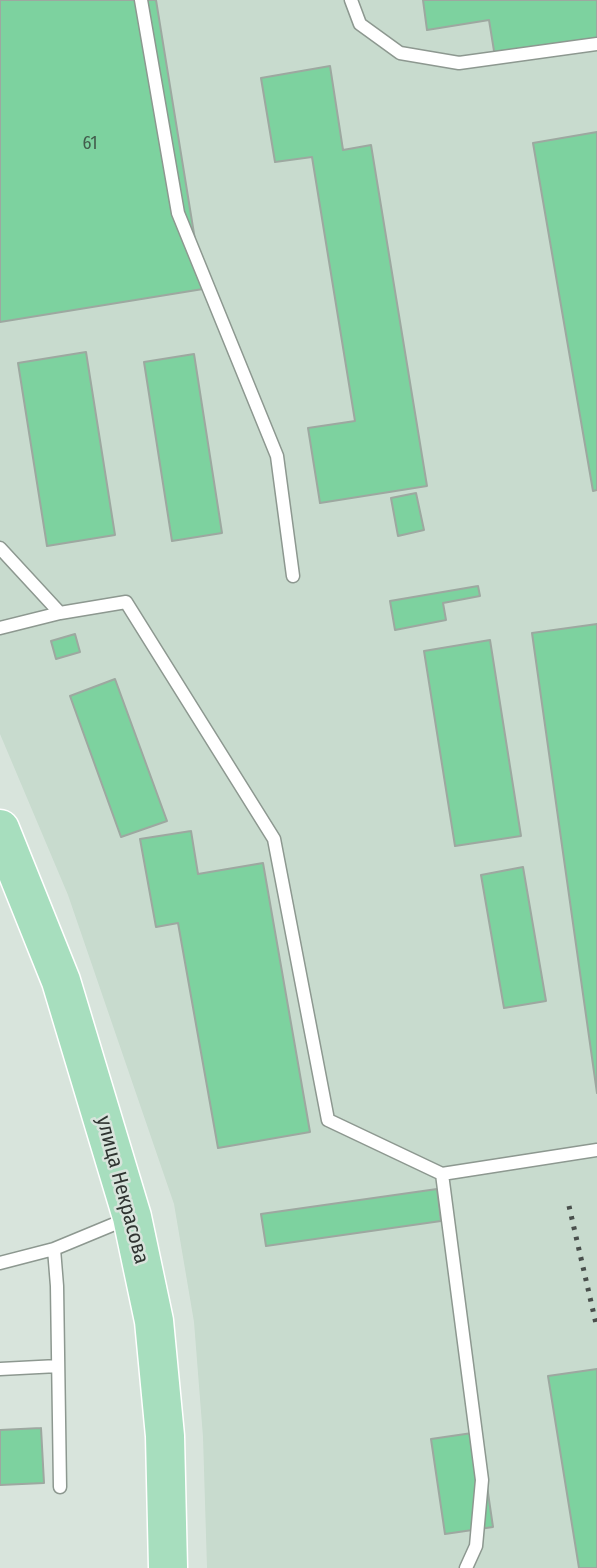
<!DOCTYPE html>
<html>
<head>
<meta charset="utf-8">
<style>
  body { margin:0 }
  canvas { display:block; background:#d8e4dc }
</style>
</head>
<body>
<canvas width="597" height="1568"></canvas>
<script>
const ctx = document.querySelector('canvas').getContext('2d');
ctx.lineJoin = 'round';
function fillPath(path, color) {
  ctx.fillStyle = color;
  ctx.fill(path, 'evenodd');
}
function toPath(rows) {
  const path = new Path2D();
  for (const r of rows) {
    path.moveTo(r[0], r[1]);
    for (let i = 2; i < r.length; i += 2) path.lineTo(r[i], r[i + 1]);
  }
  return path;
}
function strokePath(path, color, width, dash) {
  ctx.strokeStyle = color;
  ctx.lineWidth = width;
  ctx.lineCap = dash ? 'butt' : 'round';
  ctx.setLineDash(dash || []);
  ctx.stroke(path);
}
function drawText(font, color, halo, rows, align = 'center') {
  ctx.font = font + ' "Fira Sans Condensed",sans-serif';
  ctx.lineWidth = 5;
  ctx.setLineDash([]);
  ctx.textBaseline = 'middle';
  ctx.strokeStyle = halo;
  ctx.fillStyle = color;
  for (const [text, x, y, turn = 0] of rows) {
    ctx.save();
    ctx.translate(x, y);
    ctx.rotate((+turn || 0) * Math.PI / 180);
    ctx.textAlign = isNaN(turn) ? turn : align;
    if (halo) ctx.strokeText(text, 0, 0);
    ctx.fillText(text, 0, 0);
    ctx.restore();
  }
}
fillPath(toPath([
  [0,0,597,0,597,1568,207,1568,203,1437,194,1322,174,1204,68,895,0,734]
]), '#c8dbce');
const building = toPath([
  [0,0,156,0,203,289,0,322,0,0],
  [423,0,597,0,597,41,495,57,489,20,427,30,423,0],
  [330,66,343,150,371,145,427,486,320,503,308,428,355,421,312,157,275,162,261,78,330,66],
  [597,132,597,490,593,491,533,143,597,132],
  [86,352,115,535,47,546,18,363,86,352],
  [194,354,222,533,172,541,144,362,194,354],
  [416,493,424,530,398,536,391,498,416,493],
  [478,586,480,596,443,603,446,620,395,630,390,601,478,586],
  [597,624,597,1093,532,633,597,624],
  [75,634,80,652,56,659,51,641,75,634],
  [490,640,521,836,455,846,424,651,490,640],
  [115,679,167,821,121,837,70,696,115,679],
  [191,831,198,874,263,863,310,1132,218,1148,178,923,156,927,140,839,191,831],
  [523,867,546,1001,504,1008,481,875,523,867],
  [437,1189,441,1221,266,1246,261,1214,437,1189],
  [597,1369,597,1568,579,1568,548,1376,597,1369],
  [41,1428,44,1483,0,1485,0,1430,41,1428],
  [479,1432,493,1527,445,1534,431,1439,479,1432]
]);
fillPath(building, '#7dd29f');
strokePath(building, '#9da8a0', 2);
const lane = toPath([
  [141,0,178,213,277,456,293,576],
  [351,0,360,24,400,53,459,63,597,44],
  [0,548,60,613],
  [0,628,60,613,126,602,274,839,328,1120,442,1174],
  [54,1249,57,1286,60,1487],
  [0,1263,54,1249,129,1218],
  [0,1369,58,1366],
  [466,1568,476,1546,482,1480,442,1174,597,1150]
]);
const primary = toPath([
  [0,829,61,981,132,1217,154,1321,165,1436,168,1568]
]);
strokePath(lane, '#8d9890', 15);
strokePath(primary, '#fff', 41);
strokePath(lane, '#fff', 12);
strokePath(primary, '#a7debe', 38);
strokePath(toPath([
  [569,1206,597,1328]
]), '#494f4c', 5, [3.5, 7]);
drawText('18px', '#425c4c', null, [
  ["61",90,144]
]);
drawText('21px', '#2f3431', '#d8e4dc', [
  ["улица Некрасова",122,1190,75]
]);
</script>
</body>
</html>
